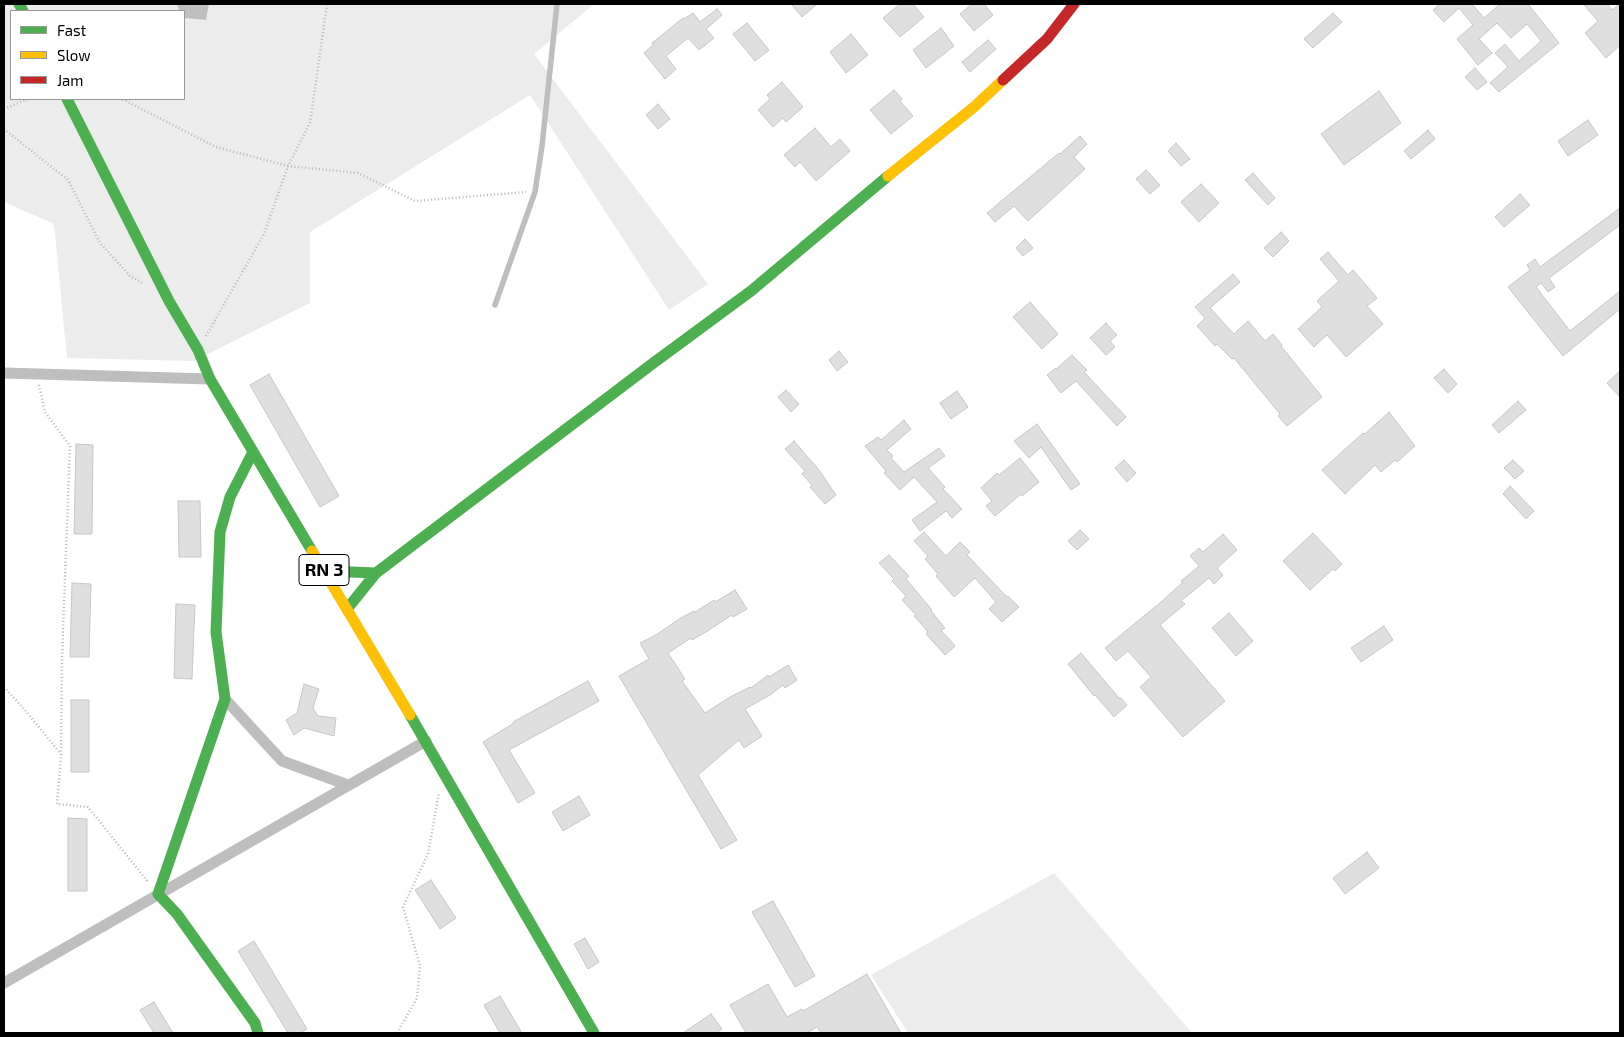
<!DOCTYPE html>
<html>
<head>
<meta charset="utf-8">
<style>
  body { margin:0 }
  #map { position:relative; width:1624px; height:1037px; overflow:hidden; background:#fff; font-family:"Exo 2",sans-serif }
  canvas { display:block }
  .frame { position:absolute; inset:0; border:5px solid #000; pointer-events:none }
  .legend { position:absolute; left:10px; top:10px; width:175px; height:90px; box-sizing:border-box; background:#fff; border:1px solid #999; margin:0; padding:6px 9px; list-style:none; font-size:15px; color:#000 }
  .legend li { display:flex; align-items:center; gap:10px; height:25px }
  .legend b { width:25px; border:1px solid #999 }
</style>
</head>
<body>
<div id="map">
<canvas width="1624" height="1037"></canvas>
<div class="frame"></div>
<ul class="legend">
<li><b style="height:6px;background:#4caf50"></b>Fast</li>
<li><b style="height:6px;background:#ffc107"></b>Slow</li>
<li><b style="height:6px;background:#c62828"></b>Jam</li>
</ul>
</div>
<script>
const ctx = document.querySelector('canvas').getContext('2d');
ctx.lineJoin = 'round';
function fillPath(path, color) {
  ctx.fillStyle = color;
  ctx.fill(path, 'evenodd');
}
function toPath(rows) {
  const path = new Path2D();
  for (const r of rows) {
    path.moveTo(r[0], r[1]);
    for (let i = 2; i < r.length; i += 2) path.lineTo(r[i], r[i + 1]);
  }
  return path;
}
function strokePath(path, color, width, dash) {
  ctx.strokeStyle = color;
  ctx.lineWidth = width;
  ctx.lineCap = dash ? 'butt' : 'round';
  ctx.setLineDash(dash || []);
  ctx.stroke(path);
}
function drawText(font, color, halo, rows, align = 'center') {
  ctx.font = font + ' "Exo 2",sans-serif';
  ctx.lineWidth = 4.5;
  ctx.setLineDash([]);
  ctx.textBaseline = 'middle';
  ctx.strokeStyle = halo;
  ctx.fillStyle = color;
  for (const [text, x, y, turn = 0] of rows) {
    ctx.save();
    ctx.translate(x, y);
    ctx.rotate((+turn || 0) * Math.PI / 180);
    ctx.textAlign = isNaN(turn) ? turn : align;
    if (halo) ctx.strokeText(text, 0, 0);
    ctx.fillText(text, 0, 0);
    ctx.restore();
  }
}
fillPath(toPath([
  [4,4,177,4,179,11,11,11,11,99,184,99,184,18,206,20,209,4,594,4,534,54,708,284,669,310,530,95,310,232,310,303,194,361,67,358,54,224,4,202],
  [1054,873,1192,1033,908,1033,871,975]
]), '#ececec');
fillPath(toPath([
  [177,4,209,4,206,20,184,18,184,11,179,11]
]), '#bfbfbf');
const building = toPath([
  [791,4,817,4,802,17,791,4],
  [900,4,913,4,924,17,900,37,883,18,900,4],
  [972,4,984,4,993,15,974,31,960,14,972,4],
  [1440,4,1472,4,1484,18,1500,4,1528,4,1559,43,1499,92,1490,83,1508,67,1495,53,1505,44,1519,61,1541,41,1527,24,1511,38,1497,23,1479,39,1492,53,1478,65,1457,39,1473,25,1459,8,1444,22,1433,10,1440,4],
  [1583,4,1607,4,1612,10,1620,4,1620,45,1606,58,1585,33,1598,21,1583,4],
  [717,9,722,15,706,29,714,38,699,50,688,38,666,56,676,69,665,79,644,53,653,45,652,43,683,18,684,19,693,13,700,22,717,9],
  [1333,13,1342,22,1313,48,1304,39,1333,13],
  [747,23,769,50,755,61,733,34,747,23],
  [941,28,954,46,926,68,913,50,941,28],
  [851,34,868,55,846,73,830,52,851,34],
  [988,40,996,49,970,72,962,62,988,40],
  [1475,68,1487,82,1477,90,1465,77,1475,68],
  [782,82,803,107,786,122,783,118,773,127,758,110,770,99,767,95,782,82],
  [894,90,902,99,900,101,913,116,891,134,870,110,894,90],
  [1379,91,1401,123,1344,165,1321,134,1379,91],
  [658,104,670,119,658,129,646,115,658,104],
  [1588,120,1598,135,1568,156,1558,141,1588,120],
  [815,128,831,147,840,139,850,151,816,181,800,162,795,167,784,155,815,128],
  [1428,130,1435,139,1411,159,1404,151,1428,130],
  [1080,136,1087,144,1074,157,1085,169,1028,221,1014,206,995,222,987,213,1059,153,1060,154,1080,136],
  [1176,143,1190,159,1181,166,1168,151,1176,143],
  [1146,170,1160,185,1150,194,1136,179,1146,170],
  [1253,173,1275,198,1268,205,1245,180,1253,173],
  [1201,184,1219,203,1199,222,1181,202,1201,184],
  [1520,194,1530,205,1504,227,1495,217,1520,194],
  [1620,208,1620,225,1549,278,1555,287,1548,292,1541,283,1536,287,1570,331,1620,291,1620,309,1563,356,1508,287,1530,270,1527,265,1535,259,1540,267,1620,208],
  [1281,232,1289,241,1273,257,1264,248,1281,232],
  [1025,239,1033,248,1023,256,1016,248,1025,239],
  [1328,252,1348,275,1353,270,1377,298,1367,306,1383,324,1346,357,1327,335,1314,347,1298,329,1322,307,1317,301,1339,281,1320,259,1328,252],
  [1233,274,1240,282,1210,308,1234,334,1248,321,1265,341,1273,334,1282,345,1281,346,1322,397,1287,426,1278,416,1280,414,1234,358,1232,359,1217,344,1215,346,1197,326,1205,318,1195,307,1233,274],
  [1030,302,1058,334,1042,349,1013,317,1030,302],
  [1106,323,1117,335,1110,341,1115,347,1106,355,1090,338,1106,323],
  [839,351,848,362,837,371,829,360,839,351],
  [1072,355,1087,370,1084,372,1126,417,1117,426,1076,381,1061,393,1047,375,1056,368,1056,369,1072,355],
  [1444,369,1457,384,1448,393,1434,378,1444,369],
  [1620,371,1620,397,1607,383,1620,371],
  [269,374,339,496,320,507,250,385,269,374],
  [786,390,799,404,791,412,778,397,786,390],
  [957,391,968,407,951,419,940,403,957,391],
  [1518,401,1526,410,1499,433,1492,425,1518,401],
  [1389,412,1415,446,1397,462,1395,460,1381,472,1375,465,1345,494,1322,470,1363,433,1365,434,1389,412],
  [904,420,911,429,887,450,893,456,891,458,904,472,939,448,945,456,928,468,945,487,943,489,962,509,952,518,946,511,920,531,912,520,937,502,914,477,900,490,884,473,886,471,865,446,878,437,881,440,904,420],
  [1037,424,1080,484,1071,490,1041,447,1029,458,1014,441,1037,424],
  [794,441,819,470,836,495,825,504,810,487,812,485,802,474,805,471,785,449,794,441],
  [76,444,93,445,92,534,74,534,76,444],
  [1020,458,1039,482,1022,496,1021,494,995,516,986,506,992,501,981,488,997,473,999,475,1020,458],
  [1124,460,1136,473,1127,482,1115,468,1124,460],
  [1513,460,1524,471,1515,479,1504,468,1513,460],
  [1510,486,1534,511,1526,519,1503,494,1510,486],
  [178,501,200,501,201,557,179,557,178,501],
  [1080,530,1089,539,1077,550,1068,541,1080,530],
  [924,532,946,556,960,542,970,552,967,555,1007,597,1008,596,1019,607,1002,622,989,609,996,602,975,578,954,597,936,576,938,574,925,559,928,556,914,541,924,532],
  [1313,533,1342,564,1335,571,1333,569,1310,590,1283,561,1313,533],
  [1223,534,1237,550,1217,568,1223,575,1214,584,1209,578,1181,601,1185,604,1160,625,1225,701,1183,737,1140,687,1151,677,1128,651,1116,661,1105,648,1161,602,1183,582,1181,581,1199,566,1190,556,1199,548,1203,552,1223,534],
  [889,555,909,576,906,579,932,610,931,611,945,628,941,630,955,646,945,655,926,634,928,632,914,616,916,615,902,600,906,596,892,581,894,579,879,563,889,555],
  [72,583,91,584,89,657,70,657,72,583],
  [735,590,747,609,733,617,732,615,706,632,692,640,691,638,668,653,685,679,682,681,705,713,730,697,750,687,751,688,768,675,769,677,788,665,797,680,785,688,783,685,770,695,745,709,762,736,744,748,739,740,698,775,737,840,721,849,619,676,649,659,640,643,656,635,679,619,694,611,695,612,714,600,715,602,735,590],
  [176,604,195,605,192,679,174,678,176,604],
  [1229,613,1253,641,1236,656,1212,628,1229,613],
  [1384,626,1393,640,1361,662,1351,648,1384,626],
  [1081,653,1119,698,1121,698,1127,705,1114,717,1095,695,1094,696,1068,664,1081,653],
  [588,681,599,701,509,750,535,793,518,803,483,742,514,723,513,722,588,681],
  [304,684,319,689,313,708,318,716,336,718,334,736,304,728,294,735,286,720,297,713,304,684],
  [71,700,89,700,89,772,71,772,71,700],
  [579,796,590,815,563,831,552,812,579,796],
  [68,818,87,819,87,891,68,891,68,818],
  [1367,852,1379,868,1345,894,1333,878,1367,852],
  [431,880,456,918,440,929,415,890,431,880],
  [773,901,815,976,795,987,752,912,773,901],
  [585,938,599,962,588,969,574,944,585,938],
  [254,941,307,1029,300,1033,288,1033,238,951,254,941],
  [867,974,901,1033,821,1033,817,1027,807,1033,746,1033,730,1005,768,984,787,1017,802,1009,803,1011,867,974],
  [500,996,522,1033,500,1033,484,1005,500,996],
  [154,1002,173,1033,154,1033,140,1010,154,1002],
  [711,1014,722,1029,716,1033,683,1033,711,1014]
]);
fillPath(building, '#dfdfdf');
strokePath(building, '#c7c7c7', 1);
strokePath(toPath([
  [119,99,126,101,216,147,288,166,310,123,327,4],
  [4,109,28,99],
  [4,129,68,180,100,243,130,276,144,284],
  [206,336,264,234,288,166,358,173,415,201,526,192],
  [39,385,45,412,70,446,62,658,61,755,57,804,88,807,148,882],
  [4,687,25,710,60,753],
  [397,1033,417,998,420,966,403,907,428,854,439,793]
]), '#b9b9b9', 2.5, [1, 2.5]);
strokePath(toPath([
  [495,305,535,192,542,146,557,4]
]), '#bebebe', 5.5);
strokePath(toPath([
  [4,373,210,379],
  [225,699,282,761,348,785],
  [4,983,426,741]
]), '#bebebe', 11);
strokePath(toPath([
  [19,4,23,11],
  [67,99,169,301,198,350,210,379,312,551],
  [253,452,230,497,220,532,216,632,225,699,158,894,177,914,255,1023,258,1033],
  [325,571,376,573],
  [347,609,376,573,652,364,751,291,888,176],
  [410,715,594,1033]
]), '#4caf50', 11);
strokePath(toPath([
  [888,176,974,107,1003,80],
  [312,551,410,715]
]), '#ffc107', 11);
strokePath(toPath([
  [1003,80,1047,39,1074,4]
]), '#c62828', 11);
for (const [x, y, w] of [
  [324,570,50]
]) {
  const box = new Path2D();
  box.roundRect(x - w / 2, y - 15.5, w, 31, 4);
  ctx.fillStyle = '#fff';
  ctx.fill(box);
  strokePath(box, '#000', 1);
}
drawText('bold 18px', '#000', null, [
  ["RN 3",324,570]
]);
</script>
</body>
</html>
